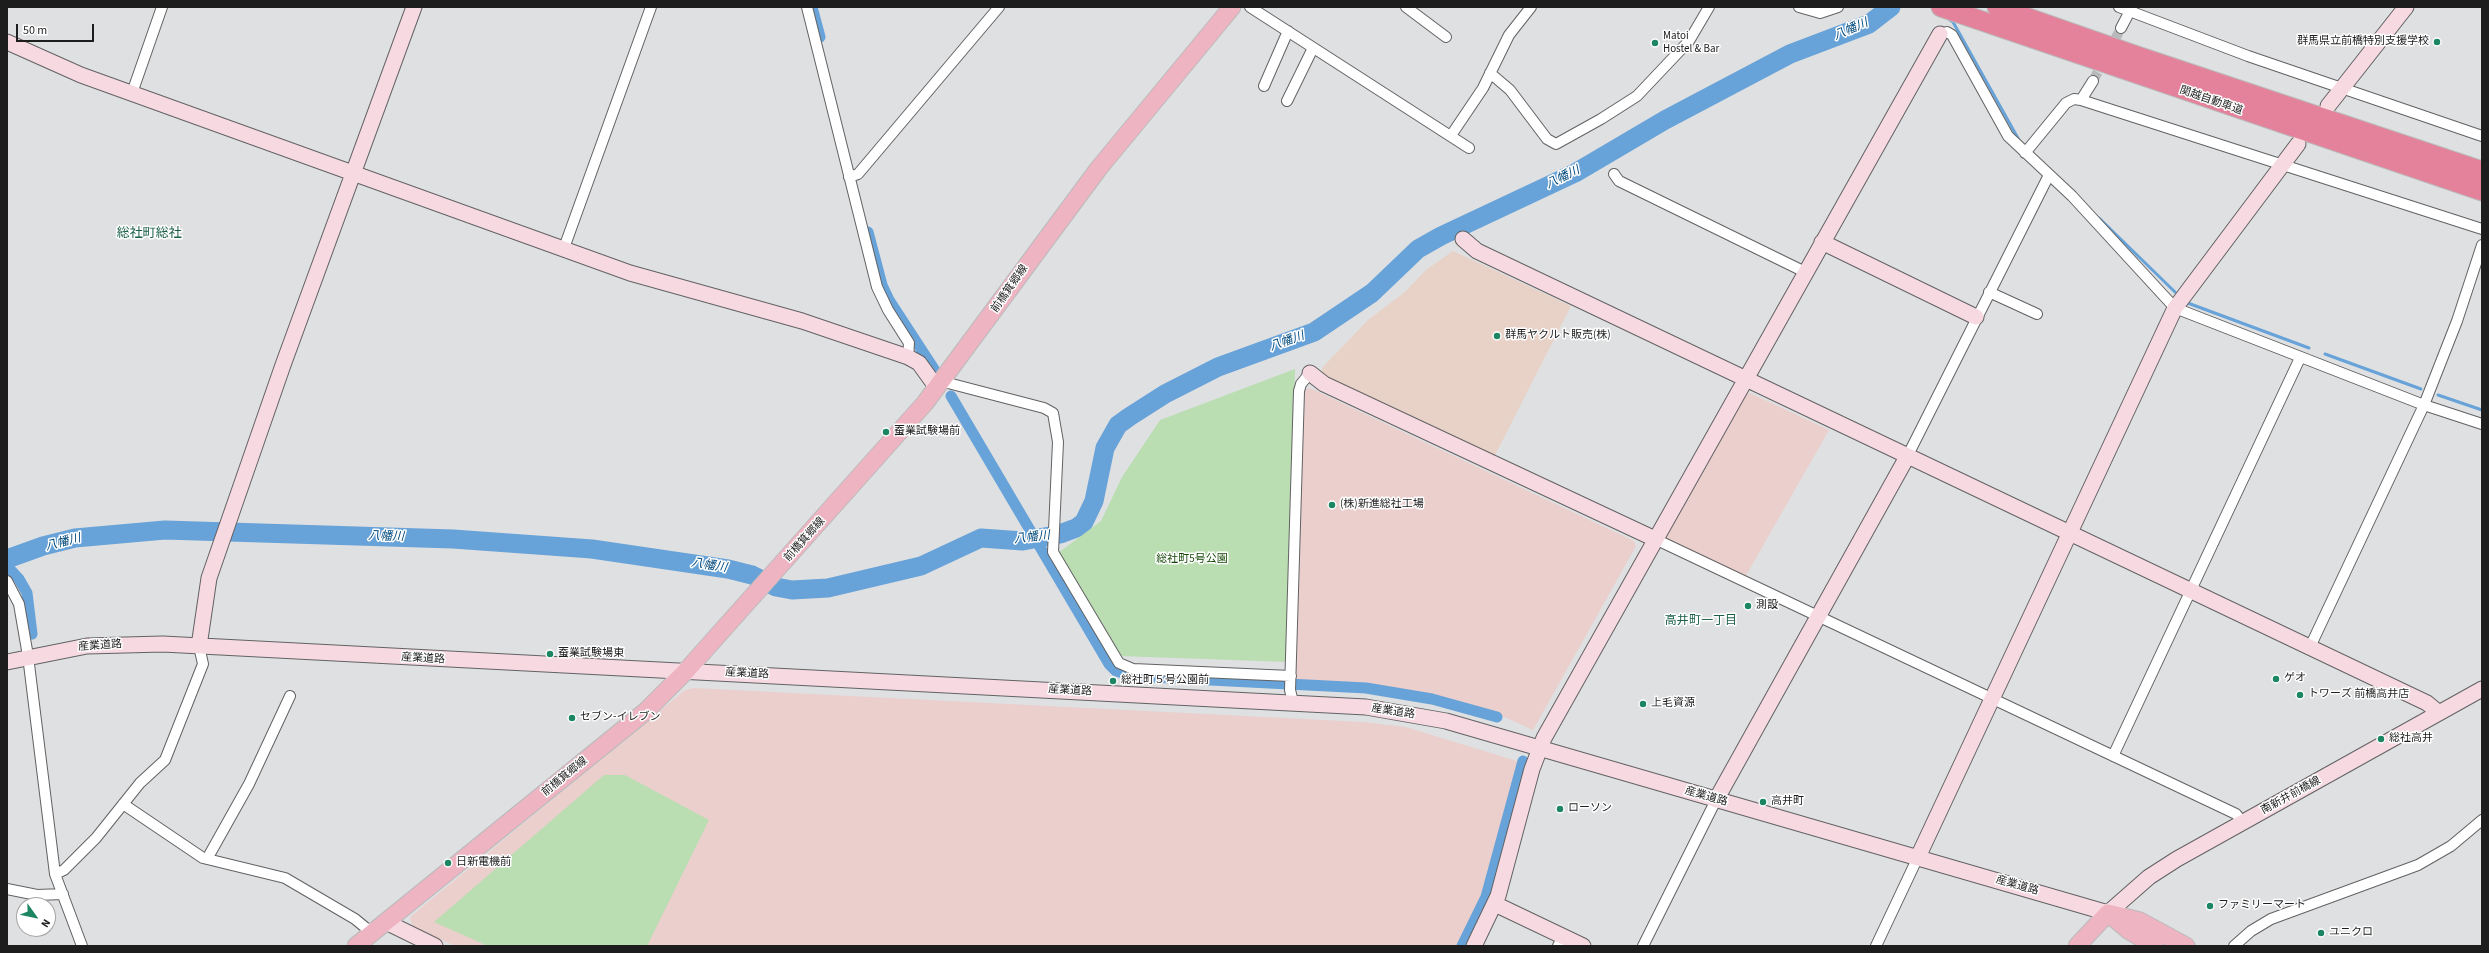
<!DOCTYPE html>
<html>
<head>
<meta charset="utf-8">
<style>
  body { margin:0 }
  #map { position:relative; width:2489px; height:953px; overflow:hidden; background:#dfe0e2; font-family:"Source Sans 3",sans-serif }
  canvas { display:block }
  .frame { position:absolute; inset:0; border:8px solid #1d1d1e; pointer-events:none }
  .north { position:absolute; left:16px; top:897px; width:40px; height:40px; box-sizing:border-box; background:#fff; border:1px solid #a5a5a5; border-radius:50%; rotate:123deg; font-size:11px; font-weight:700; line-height:16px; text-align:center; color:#1d1d1e }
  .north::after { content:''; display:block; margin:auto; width:14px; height:18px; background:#1c8663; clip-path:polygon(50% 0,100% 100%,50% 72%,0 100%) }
  .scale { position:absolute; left:16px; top:24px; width:78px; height:18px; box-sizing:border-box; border:2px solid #1d1d1e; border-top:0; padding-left:5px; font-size:12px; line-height:14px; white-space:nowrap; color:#1d1d1e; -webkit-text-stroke:3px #fff; paint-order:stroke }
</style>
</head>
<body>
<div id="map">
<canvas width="2489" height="953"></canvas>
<div class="frame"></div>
<div class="north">N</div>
<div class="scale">50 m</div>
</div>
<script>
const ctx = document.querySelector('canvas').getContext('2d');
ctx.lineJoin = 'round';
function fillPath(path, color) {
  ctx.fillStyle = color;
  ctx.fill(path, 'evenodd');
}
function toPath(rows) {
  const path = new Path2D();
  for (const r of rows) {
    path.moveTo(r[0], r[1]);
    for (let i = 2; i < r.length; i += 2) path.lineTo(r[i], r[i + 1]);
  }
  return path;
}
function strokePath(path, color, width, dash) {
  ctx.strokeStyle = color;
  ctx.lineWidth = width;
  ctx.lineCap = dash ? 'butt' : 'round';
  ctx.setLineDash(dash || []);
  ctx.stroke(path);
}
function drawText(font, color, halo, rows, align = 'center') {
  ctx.font = font + ' "Source Sans 3","Noto Sans JP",sans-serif';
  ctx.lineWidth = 3;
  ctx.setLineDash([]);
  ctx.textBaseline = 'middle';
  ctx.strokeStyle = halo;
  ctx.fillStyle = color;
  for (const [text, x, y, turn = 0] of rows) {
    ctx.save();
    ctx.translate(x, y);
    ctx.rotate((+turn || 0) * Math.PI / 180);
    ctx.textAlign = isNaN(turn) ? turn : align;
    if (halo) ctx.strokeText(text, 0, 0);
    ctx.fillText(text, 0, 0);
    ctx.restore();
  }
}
fillPath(toPath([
  [1453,251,1571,306,1494,457,1323,377,1322,368,1368,320,1405,292,1426,270]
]), '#e8d1c6');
fillPath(toPath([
  [1310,388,1634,541,1636,546,1533,730,1498,714,1439,697,1381,686,1295,681,1304,390],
  [1750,393,1829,430,1744,579,1668,542,1665,535,1742,394],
  [694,688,1363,722,1406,727,1520,762,1483,900,1460,946,455,946,412,926,410,917,685,690]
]), '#eacfcd');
fillPath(toPath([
  [1295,369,1288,662,1120,656,1058,553,1101,521,1122,477,1160,420],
  [604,775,625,775,709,820,647,946,488,946,434,922]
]), '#baddb2');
strokePath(toPath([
  [1947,18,1953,22,2019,140],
  [2099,218,2175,292],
  [2185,302,2309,348],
  [2325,354,2421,389],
  [2438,395,2482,410]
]), '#67a2d8', 3);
strokePath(toPath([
  [812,7,820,37],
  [868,232,882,285,889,300,934,369],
  [951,396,1109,664,1116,671,1133,676,1366,688,1432,699,1497,717],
  [7,566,19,579,27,593,32,634],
  [1462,946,1486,897,1523,761]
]), '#67a2d8', 11);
strokePath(toPath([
  [7,559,43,546,75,538,165,530,453,539,592,549,728,569,752,575,776,587,792,590,828,588,921,566,981,538,1023,541,1060,534,1076,528,1084,522,1094,501,1105,448,1118,425,1129,417,1165,394,1218,367,1314,332,1372,293,1418,249,1441,236,1575,173,1665,120,1790,54,1869,24,1891,7]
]), '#67a2d8', 19);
strokePath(toPath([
  [2093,81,2121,28]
]), '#b8b9bb', 10, [10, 5]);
const street = toPath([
  [807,7,877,287,888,310,909,343,908,357],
  [1250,7,1469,148],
  [1406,7,1446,37],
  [1799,7,1820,13,1838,7],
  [2119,7,2248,56,2482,136],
  [2121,28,2132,7],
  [1940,34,1947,32,1952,35,2008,136,2072,196,2175,308,2424,405,2482,424],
  [1490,73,1510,90,1547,139,1556,144,1601,119,1637,96,1689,41,1709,7],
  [1264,86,1288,31],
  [132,93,162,7],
  [2081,100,2093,81],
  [1287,101,1313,48],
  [1452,134,1483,88,1509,35,1531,7],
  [2025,153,2066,103,2074,99,2081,100,2482,229],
  [1614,174,1619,181,1805,272],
  [849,177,858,174,999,7],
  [564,248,651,7],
  [1989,292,2037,314],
  [944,380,948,383,1044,408,1053,413,1058,442,1053,552,1119,663,1133,669,1291,676],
  [1907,457,2049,175],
  [1655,539,2236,814,2243,823],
  [7,581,19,604,28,656,55,874,82,946],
  [2310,647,2424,405,2457,321,2482,245],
  [1293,702,1290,690,1299,391,1301,384,1310,373],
  [2113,756,2300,358],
  [123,804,203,858,285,878,355,919,372,933],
  [207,859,249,784,290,696],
  [55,874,64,870,96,838,140,783,165,760,203,664,199,646],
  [7,889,37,895,63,894],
  [1558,946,1563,936],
  [1643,946,1716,800],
  [1876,946,1918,857],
  [2234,946,2251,931,2271,919,2418,865,2451,846,2482,820]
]);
const secondary = toPath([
  [7,42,81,75,630,273,802,321,908,357,919,363,937,388],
  [2328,106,2406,7],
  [1463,239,1477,251,2427,703,2439,713],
  [1822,242,1976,317],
  [1310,373,1324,384,1655,539],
  [199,646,209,578,283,365,414,7],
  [7,662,87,646,163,644,1366,707,1446,721,2108,913,2149,877,2177,859,2482,689],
  [1716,800,1907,457],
  [1918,857,2175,308,2298,144],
  [1495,904,1583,946],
  [386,922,435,946],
  [1474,946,1498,896,1532,769,1544,738,1940,34]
]);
const primary = toPath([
  [2108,913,2140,921,2186,946],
  [2109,914,2128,930,2155,946],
  [356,946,646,711,686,671,925,403,1099,168,1232,7],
  [2077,946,2108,913]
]);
const highway = toPath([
  [1941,7,2482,191],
  [1997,7,2137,56,2482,171]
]);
strokePath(street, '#626264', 12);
strokePath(secondary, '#626264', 17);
strokePath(primary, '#bbbbbc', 19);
strokePath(highway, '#bbbbbc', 21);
strokePath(street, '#fff', 10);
strokePath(secondary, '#f7dae1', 15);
strokePath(primary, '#eeb4c2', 17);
strokePath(highway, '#e3829a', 19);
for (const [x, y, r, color] of [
  [2437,42,4,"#1c8663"],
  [1655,43,4,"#1c8663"],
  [1497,336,4,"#1c8663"],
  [886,432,4,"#1c8663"],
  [1332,505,4,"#1c8663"],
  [1748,606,4,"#1c8663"],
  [550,654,4,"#1c8663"],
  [2276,679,4,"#1c8663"],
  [1113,681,4,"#1c8663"],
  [2300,695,4,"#1c8663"],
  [1643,704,4,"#1c8663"],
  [572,718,4,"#1c8663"],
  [2381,739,4,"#1c8663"],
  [1763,802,4,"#1c8663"],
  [1560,809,4,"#1c8663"],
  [448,863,4,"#1c8663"],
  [2210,906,4,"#1c8663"],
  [2321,933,4,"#1c8663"]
]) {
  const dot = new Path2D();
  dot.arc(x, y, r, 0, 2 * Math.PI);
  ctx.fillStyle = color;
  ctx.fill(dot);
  strokePath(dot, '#fff', 1.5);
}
drawText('11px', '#1d1d1e', '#fff', [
  ["Matoi",1663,37],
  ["Hostel & Bar",1663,50],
  ["群馬県立前橋特別支援学校",2429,42,"right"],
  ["群馬ヤクルト販売(株)",1505,336],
  ["蚕業試験場前",894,432],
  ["(株)新進総社工場",1340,505],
  ["測設",1756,606],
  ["蚕業試験場東",558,654],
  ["ゲオ",2284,679],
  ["総社町５号公園前",1121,681],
  ["トワーズ 前橋高井店",2308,695],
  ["上毛資源",1651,704],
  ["セブン-イレブン",580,718],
  ["総社高井",2389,739],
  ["高井町",1771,802],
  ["ローソン",1568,809],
  ["日新電機前",456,863],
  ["ファミリーマート",2218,906],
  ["ユニクロ",2329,933]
], 'left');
drawText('11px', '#1d1d1e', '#fff', [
  ["関越自動車道",2211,101,19],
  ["前橋箕郷線",1010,289,-55],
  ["前橋箕郷線",805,540,-48],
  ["産業道路",100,646,-4],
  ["産業道路",423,659,3],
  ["産業道路",747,674,3],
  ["産業道路",1070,691,3],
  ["産業道路",1393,712,9],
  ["前橋箕郷線",565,777,-39],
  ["南新井前橋線",2291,796,-29],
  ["産業道路",1706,797,16],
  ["産業道路",2017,886,16]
]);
drawText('11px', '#164708', '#fff', [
  ["総社町5号公園",1192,560]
]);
drawText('italic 12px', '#01497c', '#fff', [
  ["八幡川",1851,30,-23],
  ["八幡川",1563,178,-26],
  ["八幡川",1287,342,-20],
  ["八幡川",386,537,2],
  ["八幡川",1032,538,-6],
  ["八幡川",63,543,-14],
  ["八幡川",709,566,9]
]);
drawText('12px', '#195f46', '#fff', [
  ["高井町一丁目",1701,621]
]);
drawText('13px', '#195f46', '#fff', [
  ["総社町総社",149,234]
]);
</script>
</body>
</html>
